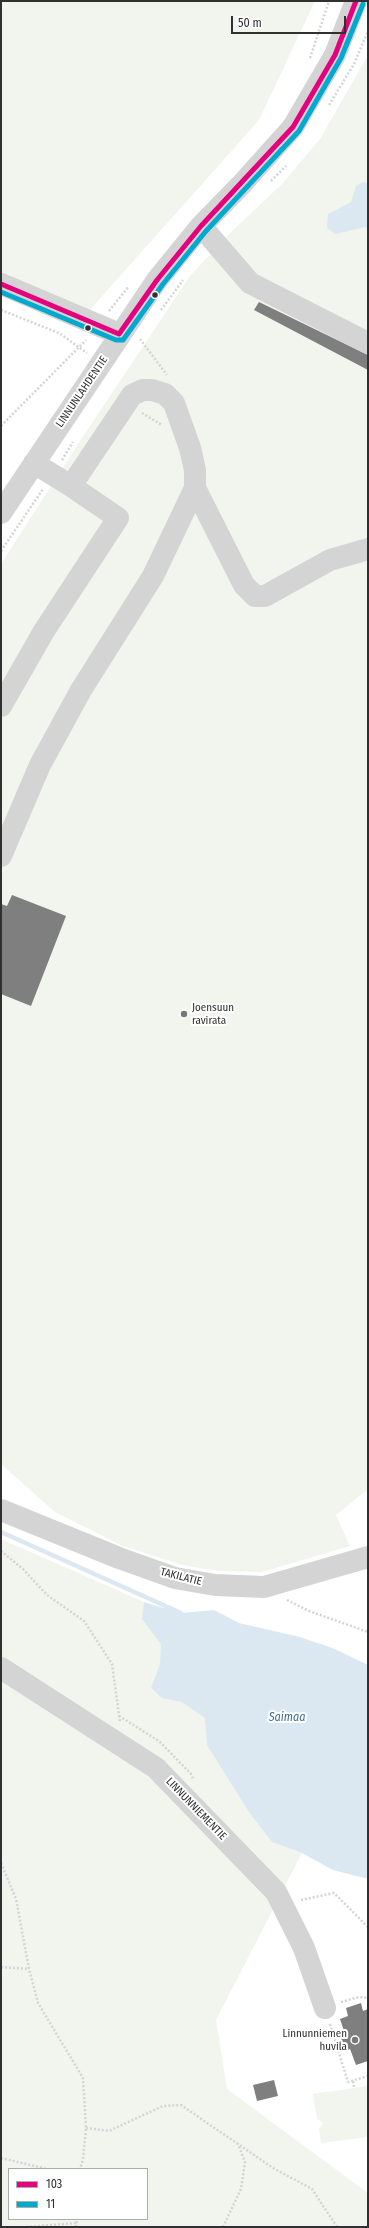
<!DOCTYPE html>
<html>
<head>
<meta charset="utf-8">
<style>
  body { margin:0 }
  #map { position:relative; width:369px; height:2228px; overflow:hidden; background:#fff; font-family:"Fira Sans Condensed",sans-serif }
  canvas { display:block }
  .frame { position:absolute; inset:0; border:2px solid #303030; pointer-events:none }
  .legend { position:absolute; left:8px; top:2168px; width:140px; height:52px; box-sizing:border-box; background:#fff; border:1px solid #acacac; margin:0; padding:5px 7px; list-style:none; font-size:12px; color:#303030 }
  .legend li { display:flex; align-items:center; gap:8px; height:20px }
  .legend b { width:20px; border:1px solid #acacac }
  .scale { position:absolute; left:231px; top:16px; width:115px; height:18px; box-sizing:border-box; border:2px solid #303030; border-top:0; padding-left:5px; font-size:12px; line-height:14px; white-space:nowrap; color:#303030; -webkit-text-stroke:3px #fff; paint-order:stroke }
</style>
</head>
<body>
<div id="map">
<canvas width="369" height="2228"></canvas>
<div class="frame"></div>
<ul class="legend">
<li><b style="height:5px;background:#e5007d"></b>103</li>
<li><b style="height:5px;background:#00a9ce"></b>11</li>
</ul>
<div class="scale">50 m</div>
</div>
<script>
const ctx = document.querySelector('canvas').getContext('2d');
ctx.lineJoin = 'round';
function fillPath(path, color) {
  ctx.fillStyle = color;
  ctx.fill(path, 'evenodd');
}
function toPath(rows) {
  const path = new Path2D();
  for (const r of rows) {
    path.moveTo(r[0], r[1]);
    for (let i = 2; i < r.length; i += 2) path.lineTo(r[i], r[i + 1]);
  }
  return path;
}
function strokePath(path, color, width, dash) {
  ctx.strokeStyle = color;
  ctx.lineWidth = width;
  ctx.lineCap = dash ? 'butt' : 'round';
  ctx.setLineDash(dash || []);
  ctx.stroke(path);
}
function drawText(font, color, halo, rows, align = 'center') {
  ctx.font = font + ' "Fira Sans Condensed",sans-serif';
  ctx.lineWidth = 4;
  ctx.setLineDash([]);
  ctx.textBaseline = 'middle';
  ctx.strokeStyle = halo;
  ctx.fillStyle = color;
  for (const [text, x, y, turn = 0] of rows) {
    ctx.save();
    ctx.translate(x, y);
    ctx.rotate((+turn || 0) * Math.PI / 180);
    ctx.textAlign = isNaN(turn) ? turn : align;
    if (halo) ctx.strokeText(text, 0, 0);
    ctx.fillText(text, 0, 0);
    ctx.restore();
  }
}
fillPath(toPath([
  [1,1,315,1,259,120,88,312,1,273],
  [368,55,368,1489,336,1515,350,1546,262,1572,218,1571,182,1565,123,1546,55,1512,1,1464,1,564,78,444,190,276,230,233,283,183,320,139],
  [1,1539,144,1602,164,1628,272,1842,302,1853,216,2020,227,2089,368,2193,368,2227,1,2227],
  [9,2169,147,2169,147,2219,9,2219],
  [368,2086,368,2137,321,2143,319,2129,323,2123,317,2119,313,2094]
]), '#f1f5ed');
fillPath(toPath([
  [363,182,368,184,368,229,365,227,336,234,327,228,328,214,351,202,356,186],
  [144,1602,181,1613,214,1610,239,1623,300,1637,335,1649,368,1665,368,1879,333,1870,302,1853,272,1842,249,1812,207,1745,205,1718,182,1702,162,1698,151,1688,160,1664,161,1644,142,1619]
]), '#dbe8f1');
strokePath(toPath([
  [1,1532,181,1613]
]), '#dbe8f1', 4.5);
fillPath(toPath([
  [259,302,368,355,368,370,254,310],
  [12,895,66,916,31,1006,1,994,1,904,7,906],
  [361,2003,363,2011,368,2009,368,2061,356,2065,350,2049,346,2051,343,2043,340,2036,345,2034,340,2019,348,2016,346,2008],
  [274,2080,278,2096,257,2101,253,2085]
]), '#7f7f7f');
strokePath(toPath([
  [310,58,329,1],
  [329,105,354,64,368,31],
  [271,181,286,166],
  [1,310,59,333,87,353],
  [161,310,183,280],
  [109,311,129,286],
  [140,339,167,375],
  [142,413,162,425],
  [1,426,86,340],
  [62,460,73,442],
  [1,551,43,489],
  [1,1551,23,1569,47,1595,84,1621,112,1664,120,1722],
  [287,1600,309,1611,368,1632],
  [119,1716,159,1741,192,1775,193,1780],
  [1,1863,16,1899,29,1969,38,2003,83,2078,86,2128,83,2159,80,2169],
  [301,1900,334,1893,368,1927],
  [1,1967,29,1969],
  [341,2002,359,1997,368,1998],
  [330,2024,348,2082,368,2076],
  [353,2081,354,2088],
  [86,2128,109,2131,163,2106,181,2105,273,2168,312,2189,337,2227],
  [1,2158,47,2169],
  [26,2227,77,2223],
  [76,2227,77,2219],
  [223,2227,241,2189,245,2162,238,2144]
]), '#d4d4d4', 2.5, [2, 2]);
strokePath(toPath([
  [201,226,250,283,368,343],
  [1,284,119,334],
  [195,488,244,585,255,596,265,596,330,560,368,549],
  [1,513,157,280,201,226,241,185,293,127,335,55,356,1],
  [1,706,44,631,118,518,71,486],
  [1,856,40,765,81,690,153,576,195,488,195,470,190,448,174,403,165,394,152,390,143,390,132,395,71,486,34,463],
  [1,1510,119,1558,175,1578,215,1585,264,1587,368,1557],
  [1,1668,156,1768,276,1892,304,1948,325,2008]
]), '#d4d4d4', 22);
strokePath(toPath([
  [1,284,119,334,157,280,201,226,293,127,335,55,356,1]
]), '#e5007d', 5);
strokePath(toPath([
  [1,292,116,340,123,340,163,284,206,231,299,131,341,58,363,4]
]), '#00a9ce', 5);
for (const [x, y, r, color] of [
  [155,295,3.5,"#303030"],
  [88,328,3.5,"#303030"],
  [184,1014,4,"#787878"],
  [355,2040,4,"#787878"]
]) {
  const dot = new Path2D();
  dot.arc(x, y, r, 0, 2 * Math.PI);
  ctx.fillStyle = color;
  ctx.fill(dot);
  strokePath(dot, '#fff', 1.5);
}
drawText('11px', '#303030', '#fff', [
  ["LINNUNLAHDENTIE",82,392,-56],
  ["TAKILATIE",181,1577,14],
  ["LINNUNNIEMENTIE",196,1809,46]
]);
drawText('11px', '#303030', '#fff', [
  ["Joensuun",192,1008],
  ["ravirata",192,1021],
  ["Linnunniemen",347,2034,"right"],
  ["huvila",347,2047,"right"]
], 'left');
drawText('italic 12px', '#416f8f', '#fff', [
  ["Saimaa",287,1718]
]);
</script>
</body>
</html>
